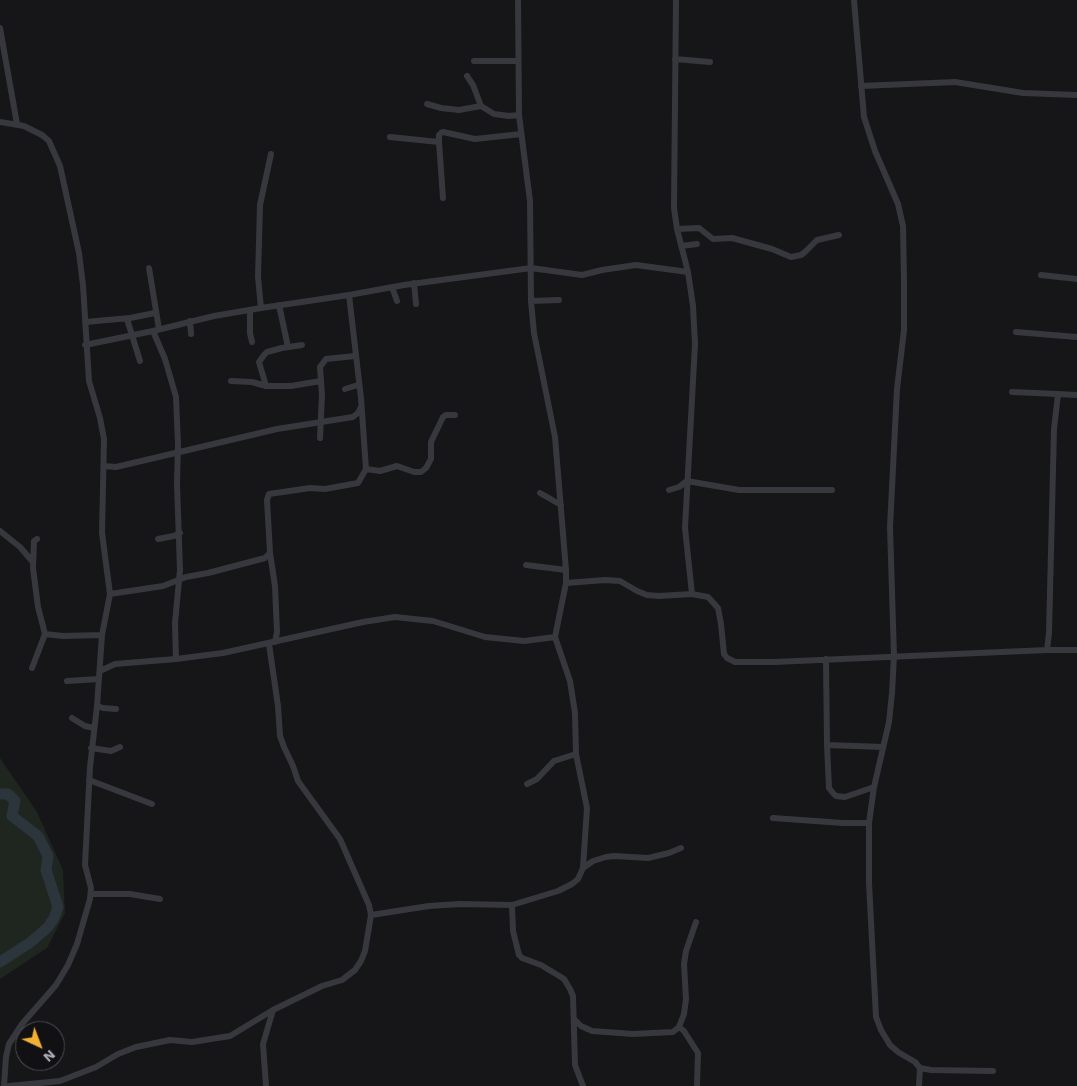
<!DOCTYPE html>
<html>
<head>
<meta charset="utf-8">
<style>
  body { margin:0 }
  #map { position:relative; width:1077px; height:1086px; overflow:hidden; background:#161618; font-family:"Work Sans",sans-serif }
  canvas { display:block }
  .north { position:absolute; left:15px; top:1021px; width:50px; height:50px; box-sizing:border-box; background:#111113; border:1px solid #4d4f55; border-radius:50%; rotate:137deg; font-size:14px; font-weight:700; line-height:20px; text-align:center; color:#a8adb8 }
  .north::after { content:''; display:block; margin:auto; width:18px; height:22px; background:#f2b134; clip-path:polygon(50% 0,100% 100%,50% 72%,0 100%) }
</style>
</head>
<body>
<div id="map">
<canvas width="1077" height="1086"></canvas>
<div class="north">N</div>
</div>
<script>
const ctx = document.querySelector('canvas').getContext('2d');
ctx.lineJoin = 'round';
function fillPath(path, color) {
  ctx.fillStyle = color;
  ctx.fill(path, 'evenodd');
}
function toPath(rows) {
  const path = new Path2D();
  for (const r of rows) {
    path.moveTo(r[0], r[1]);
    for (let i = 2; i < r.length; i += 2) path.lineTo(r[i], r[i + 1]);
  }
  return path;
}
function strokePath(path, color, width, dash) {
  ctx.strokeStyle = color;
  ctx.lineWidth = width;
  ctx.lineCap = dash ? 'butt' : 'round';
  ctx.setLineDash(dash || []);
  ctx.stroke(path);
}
fillPath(toPath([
  [0,758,37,812,63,870,65,913,47,948,0,979]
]), '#1e261f');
strokePath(toPath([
  [0,794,8,794,15,801,12,816,38,836,48,856,46,870,58,907,54,918,48,927,31,942,0,962]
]), '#2c353c', 11);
strokePath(toPath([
  [676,0,674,208,677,229,688,272,693,306,695,344,685,528,692,594,708,597,718,608,721,624,724,654,727,658,735,662,774,662,1047,650,1077,650],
  [854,0,864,117,875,151,898,204,903,226,904,281,904,330,897,389,890,527,894,656,892,693,889,722,874,787,869,823,869,883,876,1017,881,1030,890,1045,898,1052,915,1062,920,1068,931,1070,993,1071],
  [0,28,17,124],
  [675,59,710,62],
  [474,61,518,61],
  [861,86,955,82,1023,93,1077,95],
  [427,104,441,108,459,110,481,106,473,85,467,76],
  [481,106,494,114,509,116,519,115],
  [0,122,24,126,42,135,49,141,60,166,79,253,83,285,89,381,100,418,104,439,102,533,110,594,102,635,97,706,90,767,85,865,91,888,90,899,77,944,68,965,56,985,22,1024,9,1044,6,1057,4,1086],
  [390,137,439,142],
  [443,198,439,142,439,135,441,133,443,132,475,139,521,134],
  [677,229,699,228,713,239,732,238,772,249,791,257,801,255,805,252,817,240,839,235],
  [681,246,697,244],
  [149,268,159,329],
  [1041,275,1077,279],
  [414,283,416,304],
  [392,287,397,301],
  [349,295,361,398,366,469],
  [531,301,559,300],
  [279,305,288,347],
  [261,308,258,277,260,205,271,154],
  [250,310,250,333,252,342],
  [127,319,140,361],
  [190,321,191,334],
  [85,322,130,318,155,313],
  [153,331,165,359,176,397,178,445,177,484,180,570,175,623,176,659],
  [1016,332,1077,337],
  [85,345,153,331,214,316,261,308,349,295,404,285,531,268,582,275,602,270,636,265,688,272],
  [231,381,252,382,266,386,291,386,321,381],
  [266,386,259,362,264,355,267,352,282,348,302,345],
  [345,389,358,385],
  [1012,392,1058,394],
  [320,438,322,395,320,367,326,359,355,356],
  [104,466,116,467,277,429,353,417,358,413,361,407],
  [669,490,679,487,687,481,739,490,832,490],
  [540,493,561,505],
  [0,531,20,547,32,561],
  [37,539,34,541,33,568,38,607,45,634,63,636,102,635],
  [158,539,174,536,180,533],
  [270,553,275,586,277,632,275,642],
  [526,565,566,570],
  [566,583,605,580,620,581,637,591,647,595,659,596,692,594],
  [110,594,163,586,186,577,208,573,265,558,270,553,267,500,269,494,310,488,325,489,358,483,366,469,380,471,397,466,414,472,421,472,426,468,431,459,431,442,443,417,446,415,455,415],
  [269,644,278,706,280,736,284,747,293,766,298,781,340,839,369,905,371,915],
  [1047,650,1049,633,1054,429,1057,403,1058,394,1077,395],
  [826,659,827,745,883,747],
  [32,668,45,634],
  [100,671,115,664,176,659,223,653,363,622,395,617,433,621,485,637,524,641,555,637,566,583,566,570,555,437,534,333,531,301,530,201,519,115,518,0],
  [67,681,99,679],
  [97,706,103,708,116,709],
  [72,718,85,726,94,728],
  [827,745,829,788,833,793,836,796,845,797,874,787],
  [91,748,111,751,120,747],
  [89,780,152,804],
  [527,784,537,779,554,761,576,754],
  [773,818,843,823,869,823],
  [583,868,593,861,606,857,614,856,648,858,669,853,681,848],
  [91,894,130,894,160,899],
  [512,905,513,931,519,955,522,958,541,965,556,974,564,979,570,989,573,996,575,1065,583,1086],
  [574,1019,581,1026,592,1031,633,1034,673,1032,679,1027,684,1014,686,999,684,964,686,951,696,922],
  [679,1027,684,1031,698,1053,697,1086],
  [9,1086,60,1081,96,1067,118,1054,136,1047,170,1040,192,1042,230,1036,273,1010],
  [266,1086,263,1044,273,1010,322,986,342,980,355,970,361,961,365,951,371,915,429,906,460,904,512,905,558,891,572,884,578,879,583,868,587,808,576,754,575,713,570,681,555,637],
  [919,1086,920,1068]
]), '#37383d', 6);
</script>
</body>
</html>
